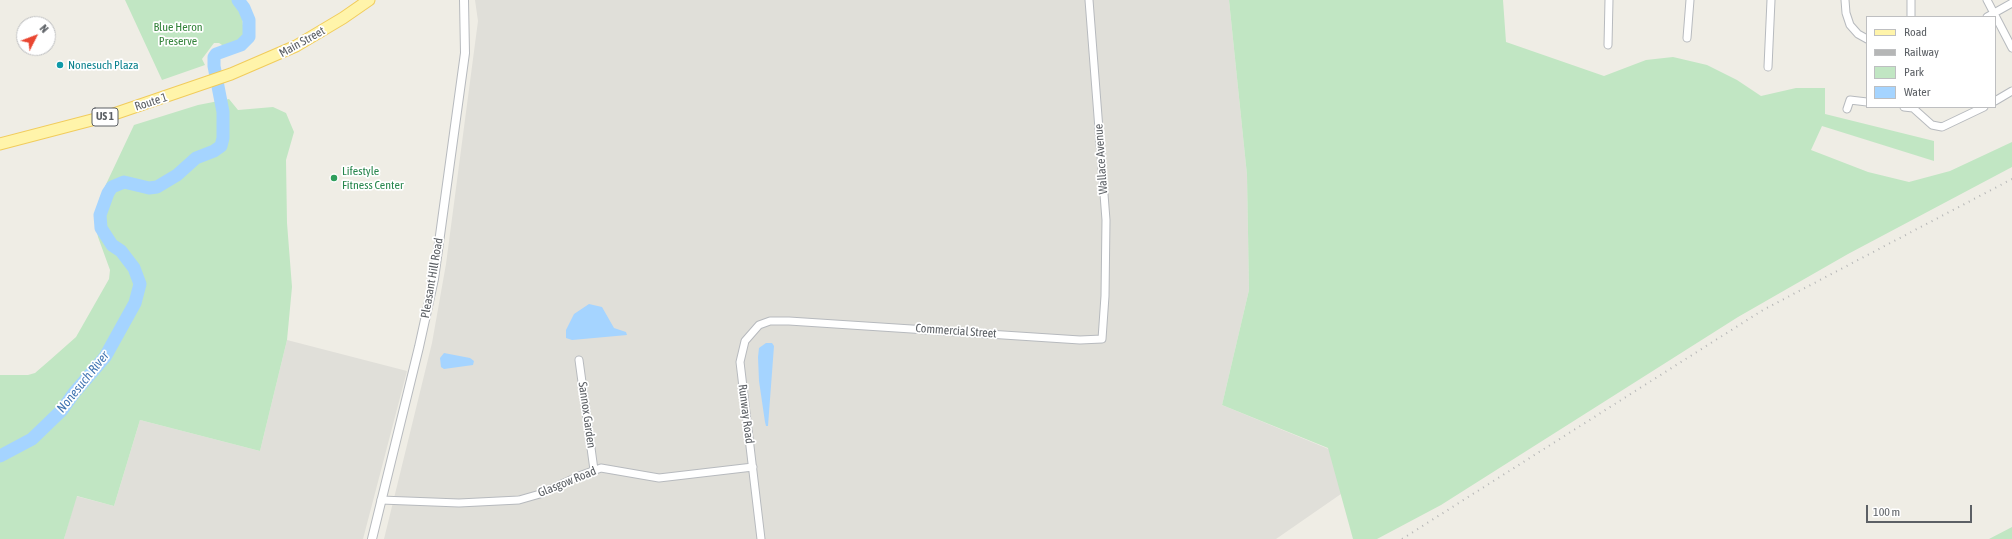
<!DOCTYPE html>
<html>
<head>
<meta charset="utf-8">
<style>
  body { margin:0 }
  #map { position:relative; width:2012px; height:539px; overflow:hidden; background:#efede5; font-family:"Asap Condensed",sans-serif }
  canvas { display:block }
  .legend { position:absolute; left:1866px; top:16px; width:130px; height:92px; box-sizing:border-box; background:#fff; border:1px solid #bebfc1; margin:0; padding:5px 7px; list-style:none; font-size:12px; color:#5c6065 }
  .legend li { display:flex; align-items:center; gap:8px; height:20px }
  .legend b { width:20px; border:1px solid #bebfc1 }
  .north { position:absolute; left:16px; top:16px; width:40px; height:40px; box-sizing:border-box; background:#fff; border:1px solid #bebfc1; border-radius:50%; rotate:48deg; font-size:11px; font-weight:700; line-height:16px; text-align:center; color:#5c6065 }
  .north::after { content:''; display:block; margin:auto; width:14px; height:18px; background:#e94631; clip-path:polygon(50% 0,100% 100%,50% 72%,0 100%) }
  .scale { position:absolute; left:1866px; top:505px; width:106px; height:18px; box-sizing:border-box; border:2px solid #5c6065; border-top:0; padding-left:5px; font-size:12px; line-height:14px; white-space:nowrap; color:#5c6065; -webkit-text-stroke:3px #fff; paint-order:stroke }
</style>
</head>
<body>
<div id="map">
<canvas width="2012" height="539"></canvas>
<ul class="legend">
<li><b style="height:5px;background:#fff4aa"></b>Road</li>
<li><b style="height:5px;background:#b5b6b6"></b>Railway</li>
<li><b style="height:11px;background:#c1e6c3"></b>Park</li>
<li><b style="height:11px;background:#a5d4ff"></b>Water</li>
</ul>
<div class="north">N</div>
<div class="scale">100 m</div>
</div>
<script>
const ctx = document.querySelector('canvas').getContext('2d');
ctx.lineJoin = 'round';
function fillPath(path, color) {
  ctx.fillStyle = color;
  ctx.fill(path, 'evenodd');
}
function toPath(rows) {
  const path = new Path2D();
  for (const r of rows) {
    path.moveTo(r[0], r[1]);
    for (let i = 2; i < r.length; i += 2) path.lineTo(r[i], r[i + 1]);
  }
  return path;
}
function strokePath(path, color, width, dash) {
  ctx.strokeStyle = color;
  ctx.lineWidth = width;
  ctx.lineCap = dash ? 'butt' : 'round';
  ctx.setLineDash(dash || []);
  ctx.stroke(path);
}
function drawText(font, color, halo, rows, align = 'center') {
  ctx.font = font + ' "Asap Condensed",sans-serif';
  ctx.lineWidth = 3.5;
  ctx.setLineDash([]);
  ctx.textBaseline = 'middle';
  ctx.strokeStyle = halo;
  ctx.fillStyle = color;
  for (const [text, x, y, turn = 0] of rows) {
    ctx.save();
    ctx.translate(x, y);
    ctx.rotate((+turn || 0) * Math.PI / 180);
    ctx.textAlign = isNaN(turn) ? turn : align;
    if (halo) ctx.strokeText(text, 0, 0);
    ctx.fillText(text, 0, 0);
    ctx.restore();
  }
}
fillPath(toPath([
  [475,0,1229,0,1247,175,1249,290,1222,405,1377,469,1276,539,384,539,432,343,446,264,478,21],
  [287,340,407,371,363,539,64,539,76,496,114,506,140,420,260,451]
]), '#e0dfd9');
fillPath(toPath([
  [125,0,235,0,242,14,244,37,240,43,234,43,225,50,223,49,222,45,219,43,214,43,202,59,205,65,162,80],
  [1229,0,1503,0,1506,42,1604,76,1646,60,1673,57,1707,65,1737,80,1761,96,1796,88,1825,88,1825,114,1934,141,1934,161,1822,126,1811,150,1868,172,1909,182,1950,171,2012,142,2012,167,1848,254,1738,317,1441,505,1377,539,1353,539,1328,448,1222,405,1249,290,1247,175],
  [229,99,238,110,273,107,286,113,294,132,286,160,287,223,292,287,287,340,260,451,140,420,114,506,77,496,64,539,0,539,0,375,28,375,35,373,50,360,76,337,109,279,110,270,98,237,94,216,100,197,134,125,198,105],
  [2012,527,2012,539,1989,539]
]), '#c1e6c3');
fillPath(toPath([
  [589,304,602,307,614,328,626,332,627,335,572,340,566,338,566,330,574,314],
  [766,343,772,343,774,346,768,426,766,426,765,422,759,381,758,357,759,348],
  [444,353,470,358,474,361,473,365,444,369,441,367,440,358]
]), '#a5d4ff');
strokePath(toPath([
  [0,456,32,439,62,410,74,393,105,357,135,303,140,284,134,268,121,251,112,245,101,228,100,215,108,193,112,187,124,182,149,188,157,187,177,175,196,158,214,151,221,146,223,138,223,112,214,66,214,57,216,54,241,45,249,37,249,20,244,8,238,0]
]), '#a5d4ff', 13);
const minor = toPath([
  [1845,0,1846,13,1850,25,1858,34,1867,39],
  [1987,0,2012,48],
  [1911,17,1911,0],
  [1987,17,2012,3],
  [1687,38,1690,0],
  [1608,45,1609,0],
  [1768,67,1771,0],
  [1995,101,2012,91],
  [1904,107,1913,108,1932,125,1942,127,1984,107],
  [1847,109,1850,100,1867,102],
  [579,360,594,470],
  [381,500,459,503,519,500,540,494,579,476,601,468,659,478,753,467],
  [761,539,740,362,745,341,759,325,770,321,789,321,1080,340,1102,339,1105,296,1106,220,1089,0]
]);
const tertiary = toPath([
  [372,539,419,347,434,279,465,53,464,0]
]);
const primary = toPath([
  [0,144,111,115,231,74,296,46,343,18,369,0]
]);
strokePath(minor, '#b7babe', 9);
strokePath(tertiary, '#b7babe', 10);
strokePath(primary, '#f1cc5c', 13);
strokePath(minor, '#fff', 7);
strokePath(tertiary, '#fff', 8);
strokePath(primary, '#fff4aa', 11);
strokePath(toPath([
  [1402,539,1763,310,2012,179]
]), '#b5b6b6', 2, [1, 5]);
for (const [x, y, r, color] of [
  [60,65,4,"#0f9aa8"],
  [334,178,4,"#2e9e5b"]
]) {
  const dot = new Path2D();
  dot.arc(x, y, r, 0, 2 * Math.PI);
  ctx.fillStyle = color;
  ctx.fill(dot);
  strokePath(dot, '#fff', 1.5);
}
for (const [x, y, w] of [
  [105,117,26]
]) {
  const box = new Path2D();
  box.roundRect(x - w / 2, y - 9, w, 18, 3);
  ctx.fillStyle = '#fff';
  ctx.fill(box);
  strokePath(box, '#5c6065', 1);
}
drawText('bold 11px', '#5c6065', null, [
  ["US 1",105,117]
]);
drawText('12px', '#35843c', '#fff', [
  ["Blue Heron",178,27],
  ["Preserve",178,41]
]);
drawText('12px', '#5c6065', '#fff', [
  ["Main Street",302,42,-29],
  ["Route 1",151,102,-18],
  ["Wallace Avenue",1101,159,-94],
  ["Pleasant Hill Road",432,278,-80],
  ["Commercial Street",956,331,4],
  ["Runway Road",746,414,83],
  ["Sannox Garden",587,415,82],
  ["Glasgow Road",567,482,-22]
]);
drawText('12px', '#0d838f', '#fff', [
  ["Nonesuch Plaza",68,65]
], 'left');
drawText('12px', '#27864d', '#fff', [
  ["Lifestyle",342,171],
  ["Fitness Center",342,185]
], 'left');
drawText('italic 13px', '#4174b1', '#fff', [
  ["Nonesuch River",83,382,-51]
]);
</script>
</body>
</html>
